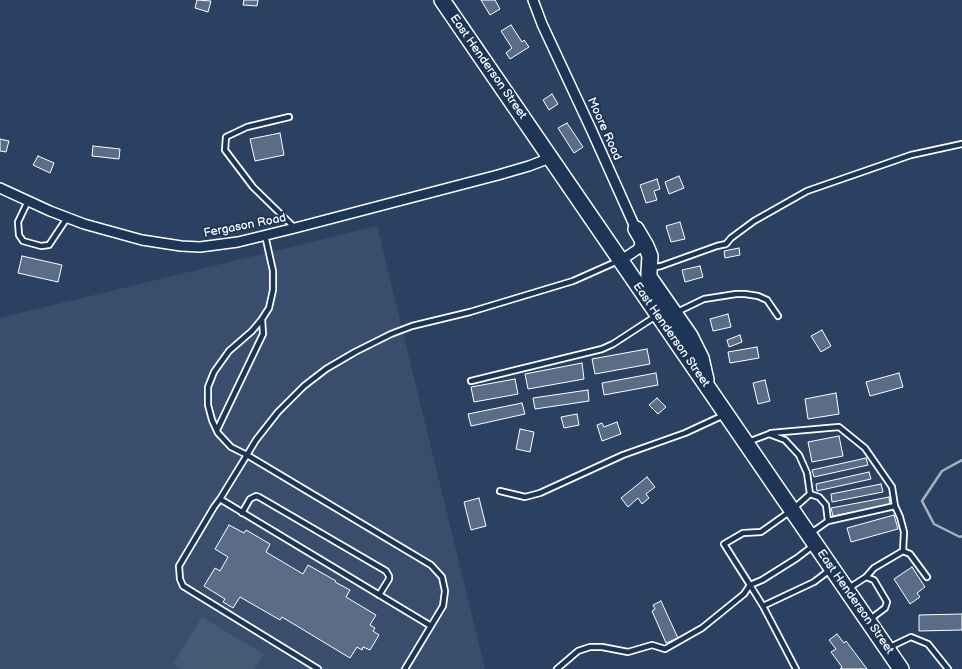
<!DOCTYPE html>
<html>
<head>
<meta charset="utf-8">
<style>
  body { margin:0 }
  canvas { display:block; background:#2a4161 }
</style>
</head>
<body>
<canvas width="962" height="669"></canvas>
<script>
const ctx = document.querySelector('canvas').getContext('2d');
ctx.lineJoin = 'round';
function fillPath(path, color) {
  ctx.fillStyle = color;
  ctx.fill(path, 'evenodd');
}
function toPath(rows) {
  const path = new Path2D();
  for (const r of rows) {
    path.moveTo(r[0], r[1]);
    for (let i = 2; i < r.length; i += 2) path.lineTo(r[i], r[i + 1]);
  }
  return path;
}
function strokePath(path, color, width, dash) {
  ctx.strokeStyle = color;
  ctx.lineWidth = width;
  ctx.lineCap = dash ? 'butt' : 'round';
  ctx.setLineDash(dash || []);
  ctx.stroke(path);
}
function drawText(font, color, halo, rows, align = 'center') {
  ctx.font = font + ' "Balsamiq Sans",sans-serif';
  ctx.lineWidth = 4;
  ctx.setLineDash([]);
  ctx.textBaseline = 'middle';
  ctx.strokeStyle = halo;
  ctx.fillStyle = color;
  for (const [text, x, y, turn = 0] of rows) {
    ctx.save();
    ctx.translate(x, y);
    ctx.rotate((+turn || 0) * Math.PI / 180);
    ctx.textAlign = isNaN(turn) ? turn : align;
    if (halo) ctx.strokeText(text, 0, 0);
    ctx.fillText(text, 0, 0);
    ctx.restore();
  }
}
fillPath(toPath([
  [377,226,485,669,0,669,0,318]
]), '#394e6c');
fillPath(toPath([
  [202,617,264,654,255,669,181,669,173,664]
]), '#465975');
strokePath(toPath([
  [962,460,942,471,922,501,934,524,960,537,962,536]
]), '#a7b1be', 2.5);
const building = toPath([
  [197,0,211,1,208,12,195,8,197,0],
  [244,0,258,0,257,6,243,5,244,0],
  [481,0,495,0,500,9,490,15,481,0],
  [511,25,522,42,524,40,529,47,510,59,506,53,512,48,501,31,511,25],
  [552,94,558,104,549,110,543,100,552,94],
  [567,123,583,147,574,153,558,128,567,123],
  [280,133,284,155,255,161,250,139,280,133],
  [0,139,9,141,6,152,0,151,0,139],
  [93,146,120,149,119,159,92,156,93,146],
  [38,156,54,163,50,173,33,165,38,156],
  [679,176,684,188,669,194,665,182,679,176],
  [657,179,660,189,654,191,657,200,646,203,640,185,657,179],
  [680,222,685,239,671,242,666,226,680,222],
  [739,248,740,255,725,258,724,251,739,248],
  [22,256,62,265,58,282,18,273,22,256],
  [700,266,703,277,685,282,682,270,700,266],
  [728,314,731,327,713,331,710,319,728,314],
  [822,330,831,346,821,352,811,336,822,330],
  [740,335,742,342,729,347,727,340,740,335],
  [757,347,759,358,730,363,728,352,757,347],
  [647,349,650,364,595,374,592,359,647,349],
  [582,363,584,379,528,389,525,374,582,363],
  [656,373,658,385,604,395,602,383,656,373],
  [899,373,903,387,870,396,866,382,899,373],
  [515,379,518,394,474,402,471,387,515,379],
  [765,380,770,401,758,404,753,383,765,380],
  [588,390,589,401,535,409,533,398,588,390],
  [836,393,839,414,808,419,805,399,836,393],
  [657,398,666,407,658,414,649,405,657,398],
  [522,403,525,414,471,426,468,414,522,403],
  [577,414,579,425,564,428,561,417,577,414],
  [617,422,621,434,602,441,597,425,602,423,604,427,617,422],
  [520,429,534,432,530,452,516,449,520,429],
  [839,436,843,456,812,462,808,442,839,436],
  [866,458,868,465,814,477,812,470,866,458],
  [869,472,871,479,817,491,816,484,869,472],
  [647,477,655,487,646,494,649,498,642,504,638,498,628,507,621,498,647,477],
  [881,484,883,492,832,502,831,494,881,484],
  [889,497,890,505,833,516,831,508,889,497],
  [479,498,486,526,471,530,464,502,479,498],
  [894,515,898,529,851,542,847,528,894,515],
  [229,525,244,533,246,530,270,544,266,552,303,574,308,565,336,581,335,582,350,590,346,597,376,615,370,625,375,628,373,631,379,635,370,650,363,647,362,650,357,647,350,658,282,617,280,620,240,597,233,608,223,602,225,599,204,586,215,568,220,571,228,557,215,549,229,525],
  [912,567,925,587,917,593,920,597,910,604,894,579,912,567],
  [661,601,678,638,666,643,652,611,655,609,653,605,661,601],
  [962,614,962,630,919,631,919,615,962,614],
  [837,634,844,643,846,641,867,669,840,669,842,667,831,652,836,649,829,640,837,634]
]);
fillPath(building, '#5b6c86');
strokePath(building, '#fff', 1);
const lane = toPath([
  [289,117,247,127,226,137,225,150,253,187,295,228],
  [28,201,18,222,19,235,23,241,41,246,49,245,67,218],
  [265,235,273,271,273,290,269,308,262,319,252,331,229,351,214,372,208,387,208,405,212,420,218,433,231,447,247,455,256,440,278,412,304,386,326,369,355,352,391,334,412,326,470,312,573,281,618,261],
  [651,268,661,266,717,246,726,244,731,238,754,221,807,191,911,155,962,144],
  [677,312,704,299,736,294,745,294,758,296,767,300,778,316],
  [471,381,602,349,613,344,656,316],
  [217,430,263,334,262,319],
  [771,433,839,427,865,448,892,487,895,506,828,521,811,533],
  [748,442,769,434,785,440,799,455,807,473,810,494,792,510,761,532,743,533,724,544,750,585,762,580,797,558,814,545],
  [500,491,525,497,540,493,623,455,685,433,724,415],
  [810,494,819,497,826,505,828,521],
  [220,499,431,626],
  [895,506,900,517,904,532,903,551],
  [242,513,250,499,256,496,259,497,386,571,389,576,389,579,379,595],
  [866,577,874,568,903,551,910,554,927,577],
  [849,588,866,577,874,580,887,602,885,608,869,620],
  [763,606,796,669],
  [888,648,911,637,928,644,948,669],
  [318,669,183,586,180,579,179,566,214,507,220,499,247,455,431,565,442,577,445,591,443,606,405,669],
  [557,669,578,651,590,647,602,647,628,652,652,645,665,649,702,628,744,594,750,585,763,606,814,582,831,569]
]);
const street = toPath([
  [533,0,542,24,591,129,639,236,640,244,638,249,620,261],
  [0,188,50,211,84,224,142,240,181,246,200,247,238,242,295,228,498,175,529,166,550,158]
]);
const primary = toPath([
  [442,0,901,669],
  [636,229,646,246,650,256,649,272,649,277,690,336,701,358,706,380]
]);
strokePath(lane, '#fff', 8);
strokePath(street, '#fff', 12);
strokePath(primary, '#fff', 18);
strokePath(lane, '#1d3557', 4.5);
strokePath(street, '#1d3557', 9);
strokePath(primary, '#1d3557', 15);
drawText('12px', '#fff', '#1d3557', [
  ["East Henderson Street",488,67,55],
  ["Moore Road",604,129,66],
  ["Fergason Road",245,226,-11],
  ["East Henderson Street",671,335,55],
  ["East Henderson Street",855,602,55]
]);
</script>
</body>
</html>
